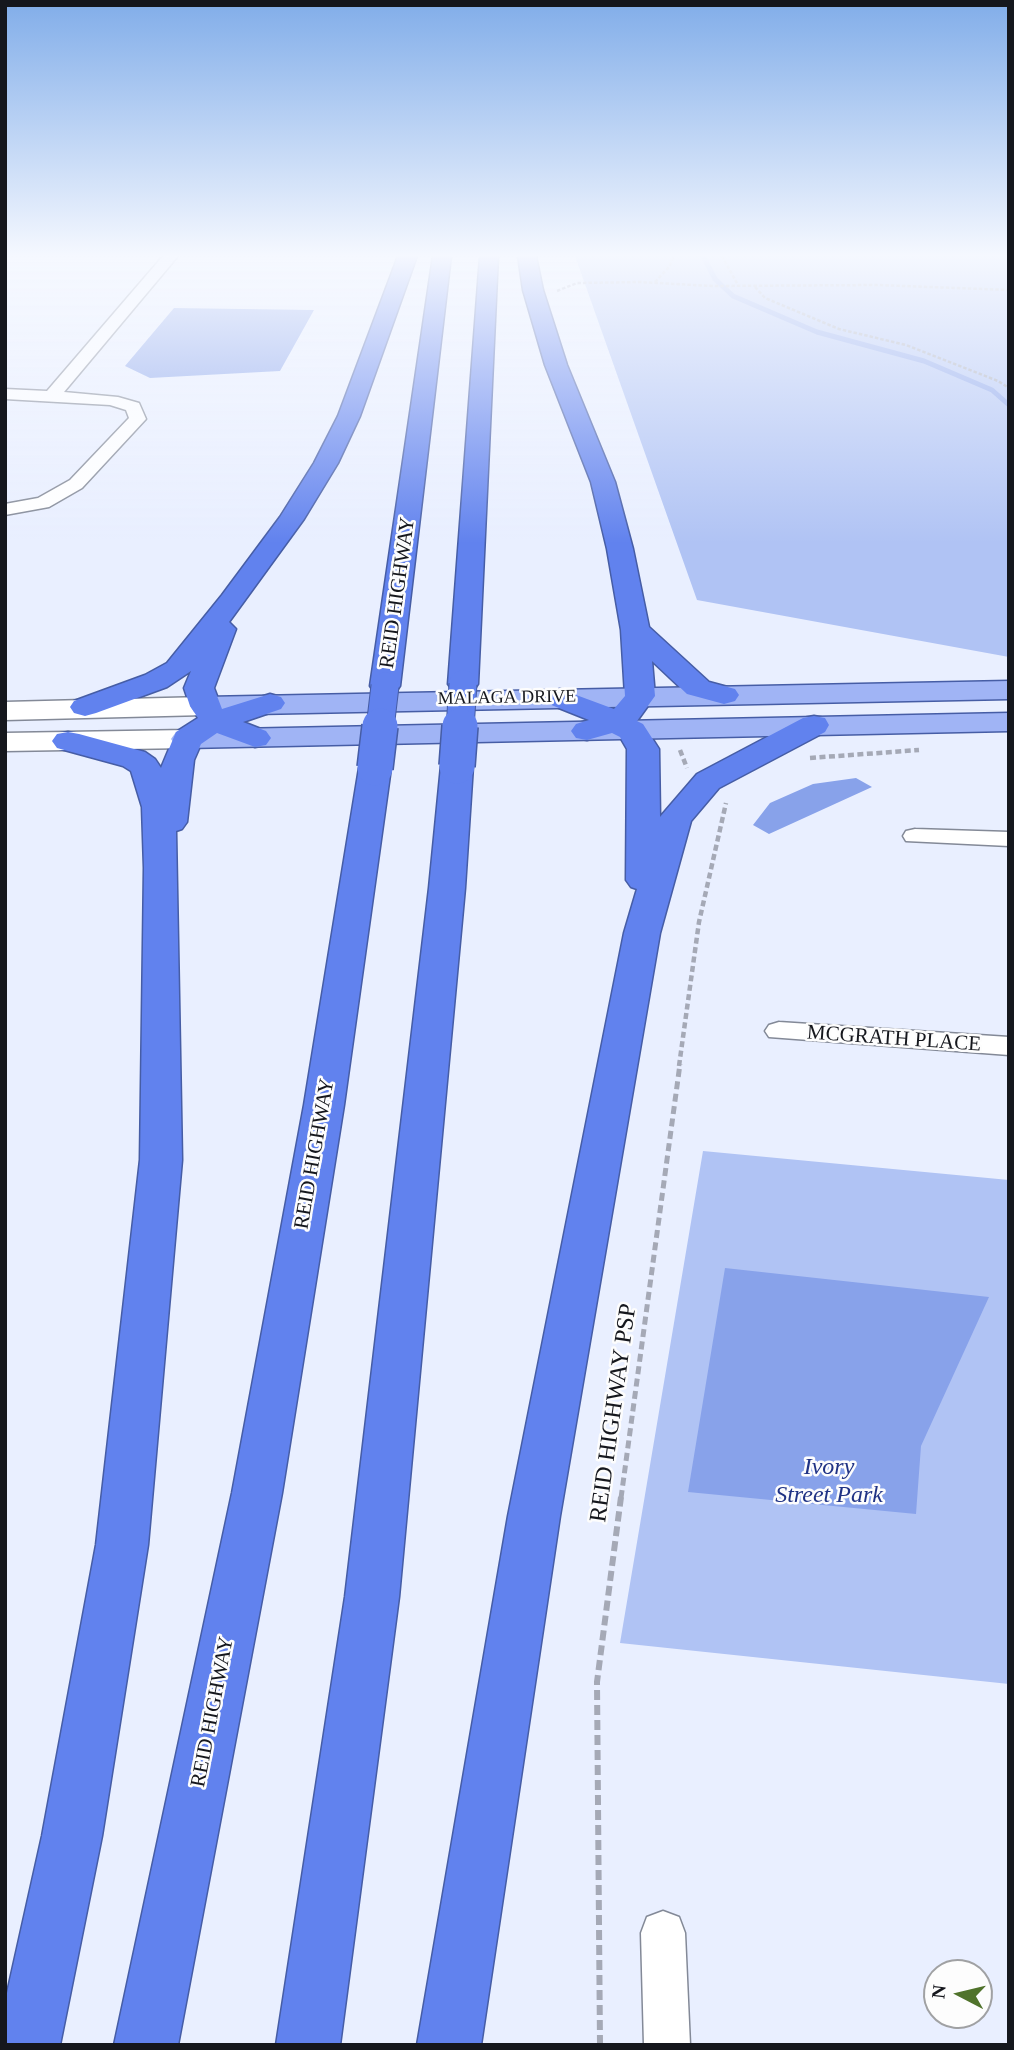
<!DOCTYPE html>
<html>
<head>
<meta charset="utf-8">
<style>
  body { margin:0 }
  #map { position:relative; width:1014px; height:2050px; overflow:hidden; background:#e9efff; font-family:Georgia,serif }
  canvas { display:block }
  .frame { position:absolute; inset:0; border:7px solid #15171d; pointer-events:none }
  .north { position:absolute; left:923px; top:1959px; width:70px; height:70px; box-sizing:border-box; background:#fdfdfd; border:2px solid #a0a1a3; border-radius:50%; rotate:277deg; font-size:19px; font-weight:700; line-height:28px; text-align:center; color:#15171d }
  .north::after { content:''; display:block; margin:auto; width:24px; height:32px; background:#50732b; clip-path:polygon(50% 0,100% 100%,50% 72%,0 100%) }
</style>
</head>
<body>
<div id="map">
<canvas width="1014" height="2050"></canvas>
<div class="frame"></div>
<div class="north">N</div>
</div>
<script>
const ctx = document.querySelector('canvas').getContext('2d');
ctx.lineJoin = 'round';
function fillPath(path, color) {
  ctx.fillStyle = color;
  ctx.fill(path, 'evenodd');
}
function toPath(rows) {
  const path = new Path2D();
  for (const r of rows) {
    path.moveTo(r[0], r[1]);
    for (let i = 2; i < r.length; i += 2) path.lineTo(r[i], r[i + 1]);
  }
  return path;
}
function strokePath(path, color, width, dash) {
  ctx.strokeStyle = color;
  ctx.lineWidth = width;
  ctx.lineCap = dash ? 'butt' : 'round';
  ctx.setLineDash(dash || []);
  ctx.stroke(path);
}
function drawText(font, color, halo, rows, align = 'center') {
  ctx.font = font + ' Georgia,serif';
  ctx.lineWidth = 5;
  ctx.setLineDash([]);
  ctx.textBaseline = 'middle';
  ctx.strokeStyle = halo;
  ctx.fillStyle = color;
  for (const [text, x, y, turn = 0] of rows) {
    ctx.save();
    ctx.translate(x, y);
    ctx.rotate((+turn || 0) * Math.PI / 180);
    ctx.textAlign = isNaN(turn) ? turn : align;
    if (halo) ctx.strokeText(text, 0, 0);
    ctx.fillText(text, 0, 0);
    ctx.restore();
  }
}
fillPath(toPath([
  [575,256,1009,256,1009,657,697,600],
  [703,1151,1009,1180,1009,1684,620,1643]
]), '#b0c3f4');
fillPath(toPath([
  [174,308,314,310,280,371,150,378,125,366],
  [856,778,872,787,769,834,753,825,770,803,813,784],
  [725,1268,989,1297,921,1446,916,1514,688,1492]
]), '#88a2ea');
strokePath(toPath([
  [703,256,715,279,733,296,817,332,924,361,992,390,1009,405]
]), '#88a2ea', 5);
const minor = toPath([
  [163,256,178,256,64,392,118,397,139,403,146,419,82,488,49,507,5,515,5,504,38,498,70,480,129,418,126,410,110,405,5,399,5,389,47,391,163,256],
  [915,829,1009,832,1009,846,906,841,903,836,906,831,915,829],
  [779,1022,1009,1037,1009,1055,769,1037,765,1031,769,1025,779,1022],
  [663,1911,679,1917,685,1933,690,2045,644,2045,641,1933,647,1917,663,1911]
]);
const secondary = toPath([
  [205,697,216,700,220,706,216,712,205,715,5,720,5,702,205,697],
  [187,730,198,732,203,739,198,746,187,748,5,751,5,733,187,730]
]);
const primary = toPath([
  [1009,681,1009,699,205,715,194,712,190,706,194,700,205,697,1009,681],
  [1009,713,1009,731,187,748,176,746,171,739,176,732,187,730,1009,713]
]);
const motorway = toPath([
  [398,256,417,256,360,416,338,463,304,519,229,622,236,629,214,688,222,709,270,694,281,697,285,703,281,709,243,722,266,731,271,738,266,745,255,747,217,733,201,744,194,760,187,822,182,829,176,831,182,1160,148,1545,102,1836,60,2045,5,2045,5,2002,42,1836,96,1545,140,1160,144,868,142,807,131,771,123,766,57,748,52,741,57,734,68,732,79,734,145,752,155,759,161,768,176,732,198,718,190,706,184,688,191,671,167,687,96,713,85,716,74,713,70,707,74,701,145,675,167,663,222,595,280,517,314,463,338,416,398,256],
  [433,256,451,256,400,686,396,692,385,695,374,692,370,686,433,256],
  [480,256,498,256,478,684,474,690,463,693,452,690,448,684,480,256],
  [518,256,536,256,543,290,567,365,615,482,633,549,649,627,709,682,735,689,739,695,735,701,724,704,687,694,652,661,655,696,637,721,643,724,659,749,660,817,697,774,803,718,814,716,825,718,829,725,825,732,719,788,691,821,660,933,560,1516,481,2045,417,2045,508,1516,624,933,637,889,631,887,626,880,627,749,620,737,612,733,587,740,576,738,571,731,576,724,589,720,549,704,545,698,549,692,560,689,614,709,625,696,621,630,607,549,591,482,545,365,523,290,518,256],
  [457,756,468,759,473,766,465,888,399,1597,340,2045,276,2045,345,1597,429,888,441,766,446,759,457,756],
  [375,758,386,761,391,768,344,1105,282,1493,178,2045,114,2045,232,1493,304,1105,359,768,364,761,375,758]
]);
strokePath(minor, '#838997', 3);
strokePath(secondary, '#838997', 3);
strokePath(primary, '#465da5', 3);
strokePath(motorway, '#465da5', 3);
strokePath(toPath([
  [722,256,738,285],
  [655,282,669,267,674,256],
  [755,287,765,298,839,329,906,345,998,381,1009,388],
  [557,291,577,283,640,282,712,286,878,285,1009,290]
]), '#a5a9b6', 2.5, [3.5, 2]);
strokePath(toPath([
  [680,750,687,768],
  [810,758,919,750],
  [679,1066,699,922,726,803]
]), '#a5a9b6', 4.5, [6, 3.5]);
strokePath(toPath([
  [621,1498,680,1064]
]), '#a5a9b6', 5, [8, 4.5]);
strokePath(toPath([
  [600,2045,597,1682,621,1497]
]), '#a5a9b6', 6, [10, 5]);
fillPath(minor, '#fff');
fillPath(secondary, '#fff');
fillPath(primary, '#a0b4f5');
fillPath(motorway, '#6182ee');
const motorwayBridgeFar1 = toPath([
  [380,728,385,686],
  [460,728,463,684]
]);
const motorwayBridge = toPath([
  [457,766,460,726],
  [375,768,380,726]
]);
strokePath(motorwayBridgeFar1, '#465da5', 29, []);
strokePath(motorwayBridge, '#465da5', 38, []);
strokePath(motorwayBridgeFar1, '#6182ee', 27);
strokePath(motorwayBridge, '#6182ee', 35);
const sky = ctx.createLinearGradient(0, 0, 0, 543);
sky.addColorStop(0, '#81ade9');
sky.addColorStop(0.47, '#f5f8ff');
sky.addColorStop(1, '#f5f8ff00');
ctx.fillStyle = sky;
ctx.fillRect(0, 0, 1014, 543);
drawText('18px', '#15171d', '#fdfdfd', [
  ["MALAGA DRIVE",507,698,-1]
]);
drawText('21px', '#15171d', '#fdfdfd', [
  ["REID HIGHWAY",398,593,-82],
  ["MCGRATH PLACE",894,1039,4],
  ["REID HIGHWAY",315,1154,-80],
  ["REID HIGHWAY",213,1712,-79]
]);
drawText('24px', '#15171d', '#fdfdfd', [
  ["REID HIGHWAY PSP",614,1413,-82]
]);
drawText('italic 24px', '#203385', '#fdfdfd', [
  ["Ivory",829,1468],
  ["Street Park",829,1496]
]);
</script>
</body>
</html>
